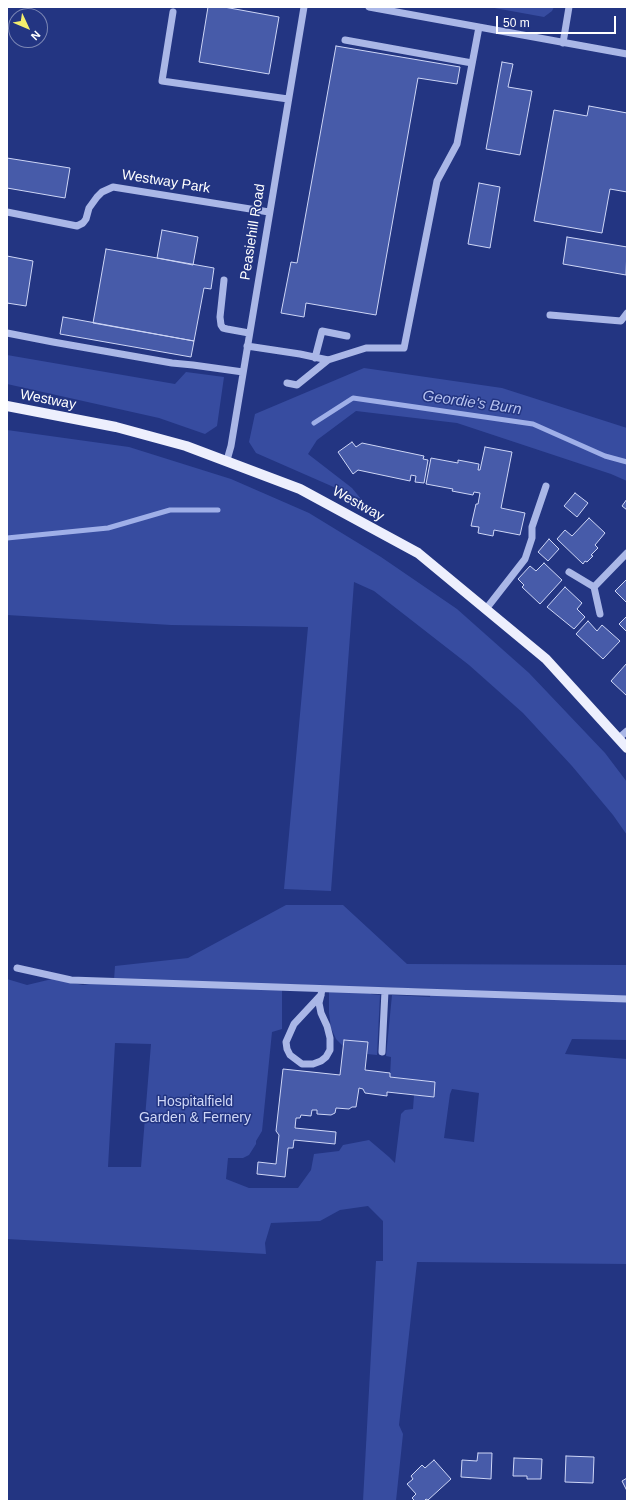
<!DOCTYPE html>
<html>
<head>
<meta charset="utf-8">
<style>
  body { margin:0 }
  #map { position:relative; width:634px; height:1508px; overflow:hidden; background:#233582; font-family:Arial,sans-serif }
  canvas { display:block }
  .frame { position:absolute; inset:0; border:8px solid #fff; pointer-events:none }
  .north { position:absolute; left:8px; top:8px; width:40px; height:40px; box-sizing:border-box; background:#233582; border:1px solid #7b86b4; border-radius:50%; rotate:134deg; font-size:11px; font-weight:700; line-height:16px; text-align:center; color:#fff }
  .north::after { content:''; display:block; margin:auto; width:14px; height:18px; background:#f3ed6d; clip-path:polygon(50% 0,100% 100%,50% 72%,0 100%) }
  .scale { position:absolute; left:496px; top:16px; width:120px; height:18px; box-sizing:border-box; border:2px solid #fff; border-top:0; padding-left:5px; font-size:12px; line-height:14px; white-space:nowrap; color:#fff; -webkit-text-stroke:3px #233582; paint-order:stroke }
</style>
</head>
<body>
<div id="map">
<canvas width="634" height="1508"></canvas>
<div class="frame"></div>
<div class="north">N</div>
<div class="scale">50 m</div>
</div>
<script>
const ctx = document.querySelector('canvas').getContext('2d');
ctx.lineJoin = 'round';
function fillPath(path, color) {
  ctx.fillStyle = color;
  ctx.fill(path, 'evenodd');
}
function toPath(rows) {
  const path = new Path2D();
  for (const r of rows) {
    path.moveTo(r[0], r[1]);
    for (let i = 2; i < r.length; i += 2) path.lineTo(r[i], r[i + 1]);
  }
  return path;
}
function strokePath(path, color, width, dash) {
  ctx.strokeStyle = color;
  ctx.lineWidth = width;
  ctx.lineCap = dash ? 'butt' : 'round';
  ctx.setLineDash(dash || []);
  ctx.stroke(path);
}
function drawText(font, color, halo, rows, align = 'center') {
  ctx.font = font + ' Arial,sans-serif';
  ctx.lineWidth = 3;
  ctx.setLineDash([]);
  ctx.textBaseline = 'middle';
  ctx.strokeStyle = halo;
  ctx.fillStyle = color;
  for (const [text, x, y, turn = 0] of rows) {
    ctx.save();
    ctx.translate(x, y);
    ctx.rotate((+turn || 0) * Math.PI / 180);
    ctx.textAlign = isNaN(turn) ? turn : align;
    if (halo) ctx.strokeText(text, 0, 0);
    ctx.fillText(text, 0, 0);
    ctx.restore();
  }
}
fillPath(toPath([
  [489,7,554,7,552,11,544,17],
  [7,355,175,384,186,372,224,377,217,426,205,434,159,418,7,384],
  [364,368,502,388,627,428,627,481,611,474,457,423,356,411,317,440,308,454,352,488,361,499,256,453,249,442,255,414],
  [7,430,129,447,231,479,309,513,381,557,457,609,529,673,605,753,627,782,627,835,613,815,572,766,523,713,469,665,374,591,354,582,331,891,284,889,308,627,171,625,7,615],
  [286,905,343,905,407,964,627,965,627,1040,572,1039,565,1054,627,1059,627,1264,417,1262,399,1425,403,1434,396,1501,363,1501,376,1261,383,1261,383,1221,368,1206,340,1210,320,1221,271,1223,265,1243,266,1254,7,1239,7,979,27,985,52,979,83,985,114,980,115,966,188,958],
  [282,984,329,986,329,1013,331,1028,336,1039,343,1046,344,1040,367,1042,367,1054,377,1055,380,995,371,994,371,987,431,989,430,997,392,995,386,1056,391,1057,390,1077,435,1082,434,1097,414,1095,413,1109,405,1110,401,1114,395,1163,389,1157,369,1140,343,1145,339,1151,314,1154,311,1170,298,1188,249,1188,226,1179,228,1158,243,1158,249,1155,256,1144,256,1141,262,1131,272,1032,282,1029],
  [115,1043,151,1044,141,1167,108,1167],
  [452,1089,479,1093,474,1142,444,1138,450,1094]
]), '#374ca0');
strokePath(toPath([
  [314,423,353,398,533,424,605,456,627,462],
  [7,538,108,528,170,510,218,510]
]), '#9fafe8', 5);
const building = toPath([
  [208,7,224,7,279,17,269,74,199,62,208,7],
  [336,46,460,67,457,84,418,78,376,315,306,303,304,317,281,313,291,262,297,263,336,46],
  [502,62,513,64,508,87,532,91,520,155,486,149,502,62],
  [589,106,627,113,627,192,610,189,602,233,534,221,554,110,587,116,589,106],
  [7,158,70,168,65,198,7,188,7,158],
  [479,183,500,187,490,248,468,244,479,183],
  [162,230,198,237,193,265,157,258,162,230],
  [567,237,627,247,626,275,563,264,567,237],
  [106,249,214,268,211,289,204,288,194,341,93,323,106,249],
  [7,256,33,261,26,306,7,303,7,256],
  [63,317,194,341,191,357,60,334,63,317],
  [352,442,356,447,362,443,424,456,423,459,428,460,424,483,415,482,416,476,411,475,410,481,358,470,353,474,338,452,352,442],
  [485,447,512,452,501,508,525,513,520,535,494,530,493,536,478,533,479,527,471,526,476,504,478,504,480,493,474,492,473,495,452,491,453,489,426,484,431,458,458,463,458,460,479,464,478,470,480,470,485,447],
  [575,493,588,503,577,517,564,506,575,493],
  [627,499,627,510,622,506,627,499],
  [589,518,605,533,595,545,598,548,591,555,593,556,587,562,585,561,583,564,557,539,565,530,572,536,589,518],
  [549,539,559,549,548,561,538,552,549,539],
  [544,563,562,580,540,604,522,587,524,585,518,579,530,566,536,571,544,563],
  [627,579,627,603,615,591,627,579],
  [565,587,582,603,577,609,585,617,574,629,547,607,565,587],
  [627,616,627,632,619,624,627,616],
  [588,621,597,631,602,625,620,641,603,659,576,634,588,621],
  [627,663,627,696,611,681,627,663],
  [344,1040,368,1042,365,1070,390,1073,390,1077,435,1082,434,1097,387,1092,387,1096,365,1093,363,1089,359,1088,356,1107,352,1107,349,1109,336,1108,335,1113,331,1115,317,1114,317,1110,312,1110,311,1116,301,1115,300,1118,296,1118,295,1128,336,1132,335,1144,294,1140,293,1148,288,1148,285,1177,257,1174,258,1162,276,1164,279,1135,276,1131,283,1069,340,1075,344,1040],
  [478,1453,492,1453,491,1479,461,1477,462,1460,477,1461,478,1453],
  [566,1456,594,1457,593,1483,565,1482,566,1456],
  [514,1458,542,1459,541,1479,527,1479,527,1476,513,1476,514,1458],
  [434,1460,451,1479,428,1500,426,1499,424,1501,415,1501,412,1498,416,1494,407,1484,413,1479,411,1476,422,1465,425,1468,434,1460],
  [627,1478,627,1491,622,1481,627,1478]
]);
fillPath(building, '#475ba9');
strokePath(building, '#ced6f6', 1);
strokePath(toPath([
  [369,7,627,54],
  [173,12,162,81,288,99],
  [345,40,472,63],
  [563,43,569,7],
  [7,212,77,226,83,223,86,219,89,208,97,197,102,192,113,187,269,212],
  [224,280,220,317,221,325,223,328,227,329,249,333],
  [550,315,621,321,627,313],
  [7,333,53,342,172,363,193,365,243,372],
  [247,346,300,354,328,360,366,348,404,348,437,181,457,144,479,27],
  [315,358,322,331,347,336],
  [287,383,297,385,328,360],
  [227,460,231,446,304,7],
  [569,572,594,587,600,614],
  [594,587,627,553],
  [486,609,525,559,532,538,532,527,546,486],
  [619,738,627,731],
  [17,968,71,980,627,999],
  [321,995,294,1024,286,1042,287,1049,290,1055,302,1064,313,1064,321,1061,326,1057,330,1050,330,1038,327,1026,321,1013,319,1003,321,995,322,989],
  [382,1052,385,991]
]), '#aab7e7', 7);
strokePath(toPath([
  [7,406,116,427,186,446,300,489,418,553,546,659,627,748]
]), '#edeffd', 10);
drawText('14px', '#fff', '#233582', [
  ["Westway Park",166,182,9],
  ["Peasiehill Road",253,232,-81],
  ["Westway",48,400,11],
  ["Westway",358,504,29]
]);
drawText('14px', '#ced6f6', '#233582', [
  ["Hospitalfield",195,1102],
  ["Garden & Fernery",195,1118]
]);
drawText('italic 15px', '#b6c2ef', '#233582', [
  ["Geordie's Burn",472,403,8]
]);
</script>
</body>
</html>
